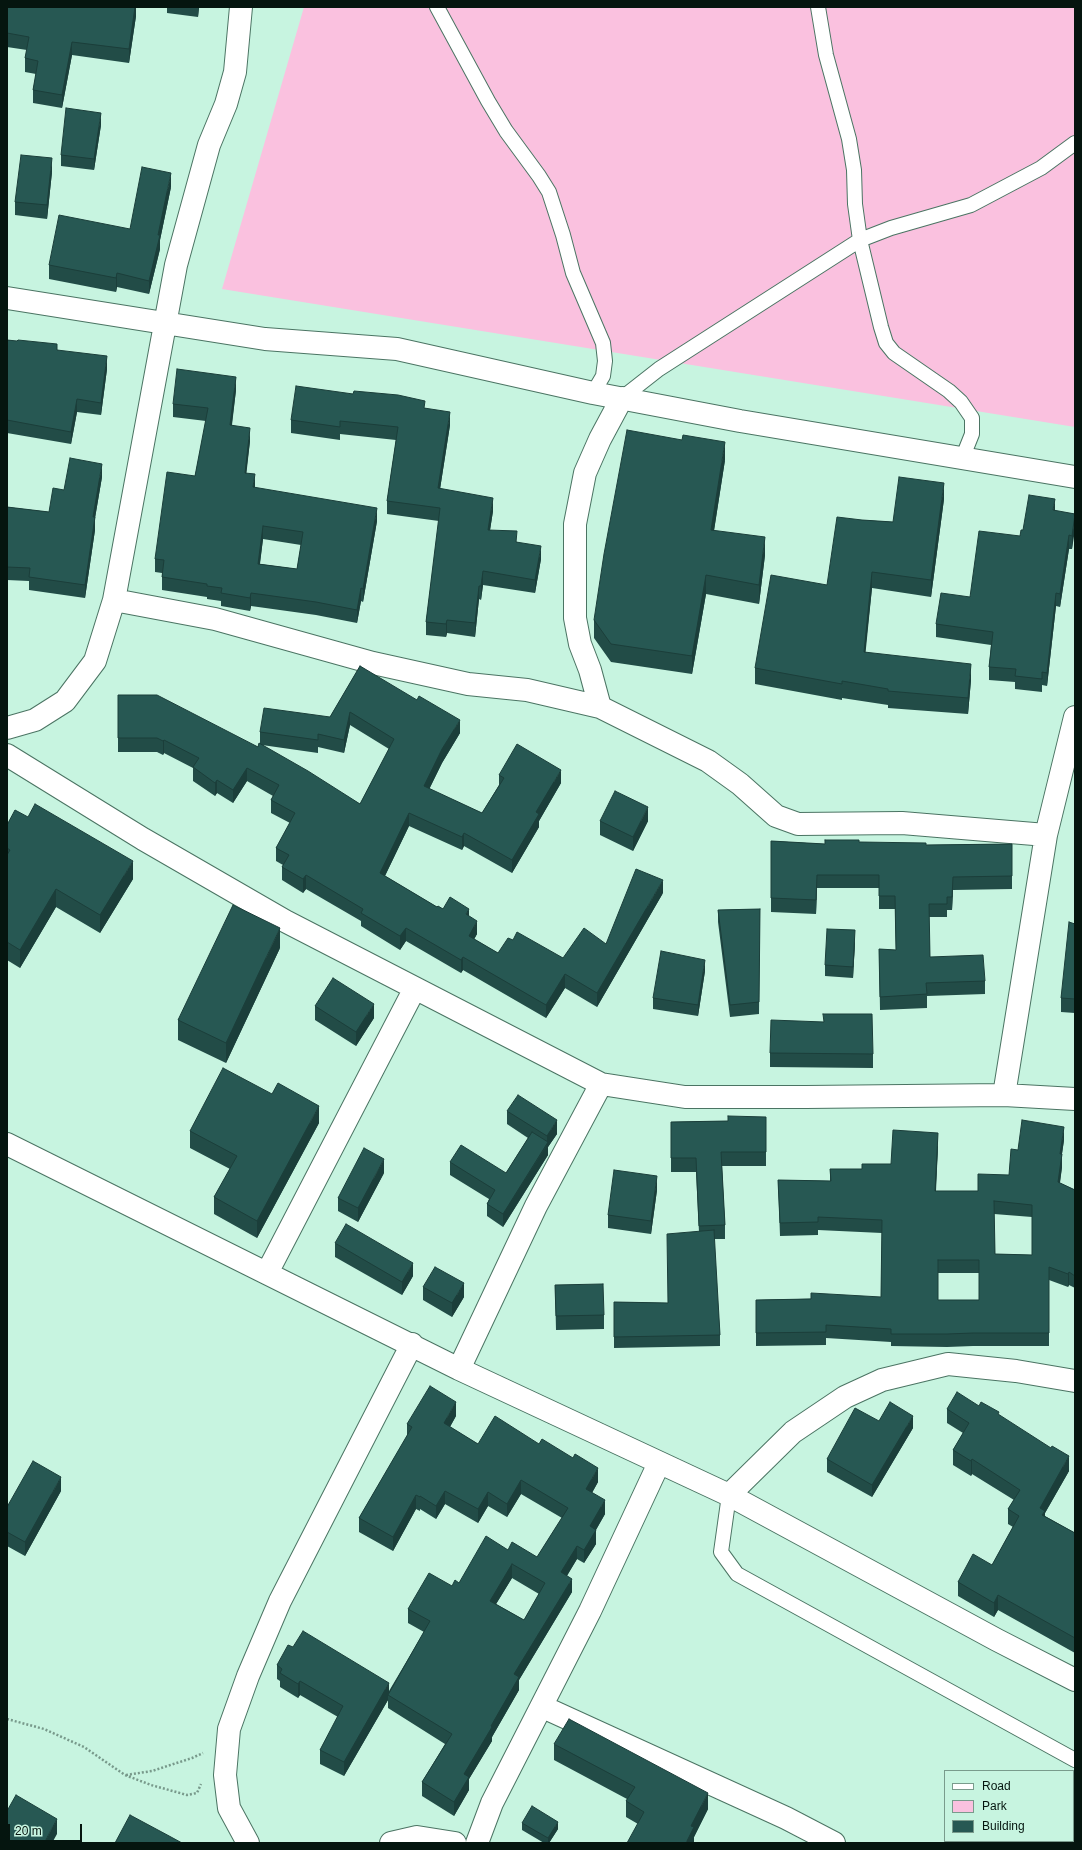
<!DOCTYPE html>
<html>
<head>
<meta charset="utf-8">
<style>
  body { margin:0 }
  #map { position:relative; width:1082px; height:1850px; overflow:hidden; background:#c7f4e0; font-family:Helvetica,sans-serif }
  canvas { display:block }
  .frame { position:absolute; inset:0; border:8px solid #05150f; pointer-events:none }
  .legend { position:absolute; left:944px; top:1770px; width:130px; height:72px; box-sizing:border-box; background:#c7f4e0; border:1px solid #799b8c; margin:0; padding:5px 7px; list-style:none; font-size:12px; color:#05150f }
  .legend li { display:flex; align-items:center; gap:8px; height:20px }
  .legend b { width:20px; border:1px solid #799b8c }
  .scale { position:absolute; left:8px; top:1824px; width:74px; height:18px; box-sizing:border-box; border:2px solid #05150f; border-top:0; padding-left:5px; font-size:12px; line-height:14px; white-space:nowrap; color:#05150f; -webkit-text-stroke:3px #c7f4e0; paint-order:stroke }
</style>
</head>
<body>
<div id="map">
<canvas width="1082" height="1850"></canvas>
<div class="frame"></div>
<ul class="legend">
<li><b style="height:5px;background:#fff"></b>Road</li>
<li><b style="height:11px;background:#fac1df"></b>Park</li>
<li><b style="height:11px;background:#275853"></b>Building</li>
</ul>
<div class="scale">20 m</div>
</div>
<script>
const ctx = document.querySelector('canvas').getContext('2d');
ctx.lineJoin = 'round';
function fillPath(path, color) {
  ctx.fillStyle = color;
  ctx.fill(path, 'evenodd');
}
function toPath(rows) {
  const path = new Path2D();
  for (const r of rows) {
    path.moveTo(r[0], r[1]);
    for (let i = 2; i < r.length; i += 2) path.lineTo(r[i], r[i + 1]);
  }
  return path;
}
function strokePath(path, color, width, dash) {
  ctx.strokeStyle = color;
  ctx.lineWidth = width;
  ctx.lineCap = dash ? 'butt' : 'round';
  ctx.setLineDash(dash || []);
  ctx.stroke(path);
}
fillPath(toPath([
  [304,7,1075,7,1075,427,222,289]
]), '#fac1df');
const service = toPath([
  [437,7,488,101,506,131,539,176,549,192,563,235,573,273,603,343,605,361,603,376,593,393],
  [818,7,826,55,849,139,854,170,855,204,860,240,881,327,886,343,894,353,949,391,961,402,972,418,972,434,962,459],
  [622,398,659,369,860,240,891,228,971,205,1041,168,1075,143],
  [729,1495,721,1552,737,1574,1075,1760]
]);
const minor = toPath([
  [7,298,265,339,397,349,593,393,740,421,1075,477],
  [114,600,215,619,373,663,468,684,527,690,600,707,708,761,740,784,776,816,798,824,902,823,1046,835],
  [600,707,590,670,580,644,575,618,575,524,585,473,600,439,622,398],
  [7,728,35,720,65,701,95,661,114,600,176,265,209,145,226,104,235,72,241,7],
  [7,755,143,839,285,921,601,1084,685,1097,806,1097,1004,1095,1075,1099],
  [1004,1095,1046,835,1075,717],
  [7,1144,459,1369,729,1495,997,1640,1075,1680],
  [267,1273,415,988],
  [459,1369,536,1206,601,1084],
  [729,1495,793,1432,845,1397,882,1380,948,1364,1016,1371,1075,1381],
  [543,1707,786,1818,834,1843],
  [248,1843,229,1808,225,1775,229,1729,248,1676,280,1601,412,1344],
  [391,1843,417,1837,455,1843],
  [477,1843,492,1803,590,1611,659,1463]
]);
strokePath(service, '#4b7463', 16);
strokePath(minor, '#4b7463', 24);
strokePath(toPath([
  [7,1719,44,1729,84,1747,125,1775,151,1785,187,1795,197,1793,201,1784],
  [126,1775,152,1771,192,1758,203,1753]
]), '#78998b', 2.5, [2, 2]);
strokePath(service, '#fff', 14);
strokePath(minor, '#fff', 22);
fillPath(toPath([
  [7,7,136,7,136,16,129,63,72,55,62,108,33,103,33,90,36,74,25,72,25,58,27,50,7,47],
  [167,7,199,7,198,17,167,13],
  [101,125,94,170,61,166,61,155],
  [52,172,47,219,15,215,15,202],
  [171,187,160,240,160,249,149,294,117,287,116,292,49,279,49,265,130,229],
  [7,340,57,350,107,369,101,415,77,412,71,444,7,433],
  [236,390,232,425,250,441,246,473,255,488,377,521,363,602,361,601,357,623,316,615,251,606,250,611,221,606,221,601,207,599,207,597,162,590,162,573,155,572,155,559,195,476,206,421,173,417,173,404],
  [263,539,301,545,297,569,260,564],
  [425,408,450,425,440,489,493,511,490,530,517,542,541,559,535,593,483,585,481,600,479,599,475,637,447,633,446,637,426,635,426,622,439,521,387,514,387,501,396,440,340,434,340,440,291,433,291,420],
  [725,460,714,531,765,555,759,604,706,594,692,674,611,662,594,638,594,620],
  [102,477,95,518,95,530,85,598,29,590,29,581,7,580,7,507,49,512,64,490],
  [944,499,931,597,872,588,865,652,971,680,968,714,888,708,888,705,842,698,842,700,755,684,755,668,827,585,862,520,893,522],
  [1055,511,1075,514,1072,549,1069,549,1060,607,1056,606,1047,686,1042,685,1042,692,1015,689,1015,682,989,680,989,667,991,645,936,637,936,624,970,597,1020,536,1023,530],
  [360,666,460,733,442,763,429,789,482,813,499,785,499,775,561,783,539,821,539,827,512,873,464,846,462,850,409,826,385,876,437,907,469,916,477,934,474,939,498,953,513,940,563,958,606,944,663,893,597,1007,565,988,546,1018,463,970,461,973,406,941,400,950,361,926,361,921,306,889,303,893,282,880,282,867,283,865,276,861,276,848,290,823,271,813,271,800,273,796,247,781,233,803,217,793,215,796,193,781,193,768,164,753,163,755,157,752,118,752,118,695,258,747,260,744,260,732,330,717],
  [350,725,389,749,360,804,262,745,318,753,318,747,344,753],
  [600,821,648,821,633,851,600,835],
  [7,825,133,879,100,933,56,907,20,968,7,960],
  [771,841,825,844,859,842,926,845,1012,844,1012,889,953,890,952,910,947,910,947,917,929,917,930,957,985,981,985,994,927,996,927,1008,880,1010,879,949,896,950,895,909,879,909,879,888,817,888,816,914,771,912],
  [760,909,759,1014,730,1017,718,922,718,910],
  [1075,924,1075,1013,1061,1012,1061,998],
  [855,942,853,978,825,976,825,965],
  [280,948,226,1063,178,1040,178,1020],
  [705,971,698,1016,653,1009,653,998],
  [315,1006,374,1018,356,1046,315,1020],
  [823,1022,873,1054,873,1068,770,1067,770,1053],
  [507,1111,557,1134,548,1147,548,1155,503,1227,487,1216,487,1204,489,1199,450,1175,450,1162,506,1173,528,1138,507,1124],
  [766,1117,766,1166,722,1166,725,1225,725,1239,714,1239,720,1335,720,1346,614,1348,614,1302,668,1303,699,1232,696,1172,671,1172,671,1122,728,1121],
  [319,1123,257,1238,214,1214,214,1197,230,1169,190,1148,190,1131],
  [1064,1140,1062,1154,1062,1167,1060,1183,1075,1190,1075,1288,1069,1285,1068,1287,1049,1280,1049,1346,973,1346,947,1347,891,1346,891,1342,826,1338,826,1345,756,1346,756,1300,881,1297,882,1233,818,1230,818,1235,780,1236,778,1180,830,1181,830,1169,862,1169,891,1164,938,1146,936,1191,978,1191,1009,1175,1018,1150],
  [994,1214,1032,1217,1032,1255,995,1254],
  [938,1273,979,1273,979,1300,938,1300],
  [384,1173,358,1222,338,1211,338,1198],
  [657,1190,651,1234,608,1228,608,1215],
  [335,1243,413,1276,402,1295,335,1257],
  [555,1285,604,1315,604,1329,556,1330],
  [423,1287,464,1297,452,1317,423,1300],
  [979,1406,999,1415,1069,1471,1045,1513,1045,1516,1075,1533,1075,1653,998,1610,994,1617,958,1596,958,1582,992,1565,1013,1527,1008,1524,1008,1509,1014,1500,972,1474,971,1476,953,1465,953,1450,963,1433,947,1423,947,1409],
  [456,1416,450,1427,478,1444,598,1482,592,1493,605,1514,596,1530,596,1544,584,1563,577,1559,567,1576,572,1592,519,1680,519,1690,492,1737,492,1741,469,1779,469,1790,454,1816,422,1796,422,1782,445,1744,388,1708,388,1700,344,1776,320,1764,320,1750,338,1717,300,1695,298,1698,280,1687,280,1681,277,1679,277,1665,293,1647,389,1691,424,1632,408,1623,408,1609,459,1583,508,1550,537,1557,562,1518,521,1494,507,1517,488,1506,478,1523,445,1504,436,1519,420,1509,420,1511,416,1509,393,1551,359,1532,359,1518,407,1436,407,1424],
  [512,1578,539,1594,524,1620,496,1604],
  [879,1421,913,1428,872,1497,827,1472,827,1459],
  [61,1491,25,1556,7,1546,7,1507],
  [554,1744,708,1809,694,1837,694,1843,638,1824,626,1817,626,1801,627,1799,554,1760],
  [522,1823,558,1829,549,1843,544,1843,522,1830]
]), '#224c47');
fillPath(toPath([
  [135,7,136,7,136,16,129,63,129,49],
  [198,7,199,7,198,17],
  [72,42,72,55,62,108,62,95],
  [101,113,101,125,94,170,94,159],
  [52,158,52,172,47,219,47,205],
  [171,173,171,187,160,240,160,249,149,294,149,281],
  [117,273,117,287,116,292,116,278],
  [107,356,107,369,101,415,101,403],
  [236,377,236,390,230,438,230,425],
  [77,399,77,412,71,444,71,432],
  [450,412,450,425,438,502,438,488],
  [250,428,250,441,245,486,245,473],
  [725,442,725,460,711,549,711,530],
  [102,464,102,477,95,518,95,530,85,598,85,585,93,517],
  [255,474,255,487,253,487],
  [944,483,944,499,931,597,931,580],
  [493,498,493,511,488,543,488,530],
  [1055,499,1055,512,1053,510],
  [377,508,377,521,363,602,363,589],
  [1075,517,1075,530,1072,549,1072,536],
  [263,526,263,539,258,577,258,564],
  [1069,535,1069,549,1060,607,1060,594],
  [765,537,765,555,759,604,759,585],
  [541,546,541,559,535,593,535,580],
  [483,571,483,585,481,600,481,586],
  [872,572,872,588,864,668,864,652],
  [706,575,706,594,692,674,692,656],
  [479,586,479,599,475,637,475,623],
  [361,588,361,601,357,623,357,610],
  [251,593,251,606,250,611,250,598],
  [1056,593,1056,606,1047,686,1047,673],
  [447,620,447,633,446,637,446,624],
  [971,664,971,680,968,714,968,698],
  [350,712,350,725,344,753,344,740],
  [460,720,460,733,442,763,424,800,424,786,442,749],
  [164,740,164,753,163,755,163,741],
  [247,768,247,781,233,803,233,790],
  [561,770,561,783,539,821,539,827,512,873,512,860,536,812],
  [217,780,217,793,215,796,215,783],
  [648,807,648,821,633,851,633,837],
  [409,813,409,826,380,886,380,873],
  [464,833,464,846,462,850,462,837],
  [133,861,133,879,100,933,100,915],
  [306,875,306,889,303,893,303,879],
  [817,875,817,888,816,914,816,900],
  [953,877,953,890,952,910,952,897],
  [663,880,663,893,597,1007,597,993],
  [56,889,56,907,20,968,20,950],
  [469,909,469,922,466,914],
  [477,921,477,934,469,949,469,936],
  [280,928,280,948,226,1063,226,1043],
  [406,928,406,941,400,950,400,936],
  [855,930,855,942,853,978,853,967],
  [463,957,463,970,461,973,461,960],
  [705,960,705,971,698,1016,698,1005],
  [565,974,565,988,546,1018,546,1005],
  [374,1004,374,1018,356,1046,356,1032],
  [319,1106,319,1123,257,1238,257,1221],
  [557,1120,557,1134,548,1147,548,1155,503,1227,503,1214,547,1145,547,1136],
  [1064,1127,1064,1140,1060,1167,1060,1154],
  [938,1133,938,1146,935,1204,935,1191],
  [1062,1154,1062,1167,1058,1195,1058,1182],
  [384,1159,384,1173,358,1222,358,1208],
  [657,1176,657,1190,651,1234,651,1221],
  [413,1263,413,1276,402,1295,402,1282],
  [1069,1272,1069,1285,1068,1287,1068,1274],
  [464,1283,464,1297,452,1317,452,1303],
  [456,1402,456,1416,444,1437,444,1423],
  [913,1416,913,1428,872,1497,872,1485],
  [1069,1456,1069,1471,1045,1513,1045,1525,1040,1508],
  [972,1459,972,1474,971,1476,971,1461],
  [598,1468,598,1482,586,1503,586,1489],
  [61,1477,61,1491,25,1556,25,1542],
  [521,1480,521,1494,507,1517,507,1504],
  [445,1491,445,1504,436,1519,436,1506],
  [488,1492,488,1506,478,1523,478,1509],
  [416,1495,416,1509,393,1551,393,1537],
  [605,1500,605,1514,590,1540,590,1526],
  [596,1530,596,1544,584,1563,584,1550],
  [577,1546,577,1559,561,1585,561,1572],
  [512,1564,512,1578,490,1614,490,1601],
  [572,1579,572,1592,519,1680,519,1690,492,1737,492,1741,469,1779,469,1790,454,1816,454,1802,464,1774,491,1726,514,1674],
  [998,1595,998,1610,994,1617,994,1603],
  [300,1681,300,1695,298,1698,298,1684],
  [389,1683,389,1696,388,1695,388,1700,344,1776,344,1762],
  [708,1793,708,1809,694,1837,694,1843,686,1843,691,1826],
  [57,1819,57,1834,52,1843,44,1843],
  [558,1822,558,1829,549,1843,548,1843,548,1838]
]), '#1b3e3a');
const building = toPath([
  [7,7,135,7,129,49,72,42,62,95,33,90,38,61,25,58,29,37,7,33,7,7],
  [66,108,101,113,94,159,61,155,66,108],
  [21,155,52,158,47,205,15,202,21,155],
  [142,167,171,173,158,235,160,235,149,281,117,273,116,278,49,265,59,215,130,229,142,167],
  [7,340,17,341,18,340,57,344,57,350,107,356,101,403,77,399,71,432,7,420,7,340],
  [177,369,236,377,230,425,250,428,245,473,255,474,253,487,377,508,363,589,361,588,357,610,316,602,251,593,250,598,221,593,222,588,207,586,207,584,162,577,164,560,155,559,167,472,195,476,208,408,173,404,177,369],
  [263,526,303,532,297,569,258,564,263,526],
  [296,386,353,394,354,391,398,395,425,401,424,408,450,412,438,488,493,498,488,530,517,531,516,542,541,546,535,580,483,571,481,586,479,586,475,623,447,620,446,624,426,622,440,508,387,501,398,427,340,421,340,427,291,420,296,386],
  [627,430,682,440,683,435,725,442,711,530,765,537,759,585,706,575,692,656,611,644,594,620,604,554,627,430],
  [70,458,102,464,93,517,95,517,85,585,29,577,30,568,7,567,7,507,49,512,53,488,64,490,70,458],
  [899,477,944,483,931,580,872,572,864,652,971,664,968,698,888,691,888,689,842,681,842,684,755,668,771,575,827,585,837,517,862,520,893,522,899,477],
  [1029,495,1055,499,1053,510,1075,514,1072,536,1069,535,1060,594,1056,593,1047,673,1042,672,1042,679,1015,676,1016,669,989,667,993,632,936,624,941,593,970,597,979,531,1020,536,1021,530,1023,530,1029,495],
  [360,666,417,700,419,696,460,720,442,749,424,786,482,813,504,778,499,775,517,744,561,770,536,812,539,814,512,860,464,833,462,837,409,813,380,873,437,907,438,906,443,909,450,897,469,909,466,914,477,921,469,936,498,953,508,938,513,940,517,932,563,958,584,928,606,944,636,869,663,880,597,993,565,974,546,1005,463,957,461,960,406,928,400,936,361,913,363,909,306,875,303,879,282,867,289,855,276,848,295,813,271,800,279,785,247,768,233,790,217,780,215,783,193,767,199,758,164,740,163,741,157,738,118,738,118,695,157,695,258,747,259,743,308,771,360,804,394,739,350,712,344,740,318,734,318,740,260,732,264,708,330,717,360,666],
  [615,791,648,807,633,837,600,821,615,791],
  [35,804,133,861,100,915,56,889,20,950,7,942,7,855,10,850,7,848,7,825,15,810,28,817,35,804],
  [825,840,859,840,859,842,926,843,926,845,1012,844,1012,876,953,877,952,897,947,897,947,904,929,904,930,957,983,955,985,981,926,983,927,994,880,997,879,949,896,950,895,896,879,896,879,875,817,875,816,900,771,898,771,841,825,844,825,840],
  [233,905,280,928,226,1043,178,1020,233,905],
  [760,909,759,1002,730,1005,718,910,760,909],
  [1069,922,1075,924,1075,999,1061,998,1069,922],
  [827,929,855,930,853,967,825,965,827,929],
  [661,951,705,960,698,1005,653,998,661,951],
  [333,978,374,1004,356,1032,315,1006,333,978],
  [823,1014,872,1014,873,1054,770,1053,771,1020,824,1022,823,1014],
  [223,1068,272,1094,278,1083,319,1106,257,1221,214,1197,237,1156,190,1131,223,1068],
  [518,1095,557,1120,547,1136,507,1111,518,1095],
  [728,1116,766,1117,766,1152,721,1152,725,1225,699,1226,696,1158,671,1158,671,1122,728,1121,728,1116],
  [1022,1120,1064,1127,1060,1154,1062,1154,1058,1182,1075,1190,1075,1276,1069,1272,1068,1274,1049,1267,1049,1333,973,1333,947,1334,891,1334,891,1329,826,1325,826,1332,756,1333,756,1300,811,1299,811,1293,881,1297,882,1220,818,1217,818,1222,780,1223,778,1180,831,1181,830,1169,862,1169,862,1164,891,1164,893,1130,938,1133,935,1191,978,1191,978,1174,1009,1175,1011,1149,1018,1150,1022,1120],
  [994,1201,1032,1205,1032,1255,995,1254,994,1201],
  [938,1260,979,1260,979,1300,938,1300,938,1260],
  [532,1132,548,1142,503,1214,487,1204,495,1190,450,1162,461,1145,506,1173,532,1132],
  [364,1148,384,1159,358,1208,338,1198,364,1148],
  [614,1170,657,1176,651,1221,608,1215,614,1170],
  [346,1224,413,1263,402,1282,335,1243,346,1224],
  [714,1230,720,1335,614,1337,614,1302,668,1303,667,1234,714,1230],
  [435,1267,464,1283,452,1303,423,1287,435,1267],
  [603,1284,604,1315,556,1316,555,1285,603,1284],
  [430,1386,456,1402,444,1423,478,1444,495,1416,539,1444,542,1439,573,1458,575,1454,598,1468,586,1489,605,1500,590,1526,596,1530,584,1550,577,1546,561,1572,572,1579,514,1674,519,1677,491,1726,492,1727,464,1774,469,1777,454,1802,422,1782,452,1734,388,1695,430,1621,408,1609,429,1573,452,1586,455,1580,459,1583,486,1536,508,1550,512,1542,537,1557,568,1508,521,1480,507,1504,488,1492,478,1509,445,1491,436,1506,420,1496,420,1497,416,1495,393,1537,359,1518,412,1427,407,1424,430,1386],
  [512,1564,545,1583,524,1620,490,1601,512,1564],
  [957,1392,979,1406,981,1402,999,1412,998,1414,1051,1448,1052,1446,1069,1456,1040,1508,1045,1511,1042,1515,1075,1533,1075,1638,998,1595,994,1603,958,1582,973,1554,992,1565,1019,1516,1008,1509,1020,1490,972,1459,971,1461,953,1450,969,1423,947,1409,957,1392],
  [890,1402,913,1416,872,1485,827,1459,855,1408,879,1421,890,1402],
  [33,1461,61,1477,25,1542,7,1532,7,1507,33,1461],
  [303,1631,389,1683,344,1762,320,1750,343,1706,300,1681,298,1684,280,1673,282,1669,277,1665,288,1645,293,1647,303,1631],
  [569,1719,708,1793,691,1826,694,1827,686,1843,627,1843,644,1812,626,1801,635,1787,554,1744,569,1719],
  [16,1795,57,1819,44,1843,7,1843,7,1811,16,1795],
  [532,1806,558,1822,548,1838,522,1823,532,1806],
  [130,1815,171,1837,182,1843,115,1843,130,1815]
]);
fillPath(building, '#275853');
strokePath(building, '#1b3e3a', 1);
</script>
</body>
</html>
